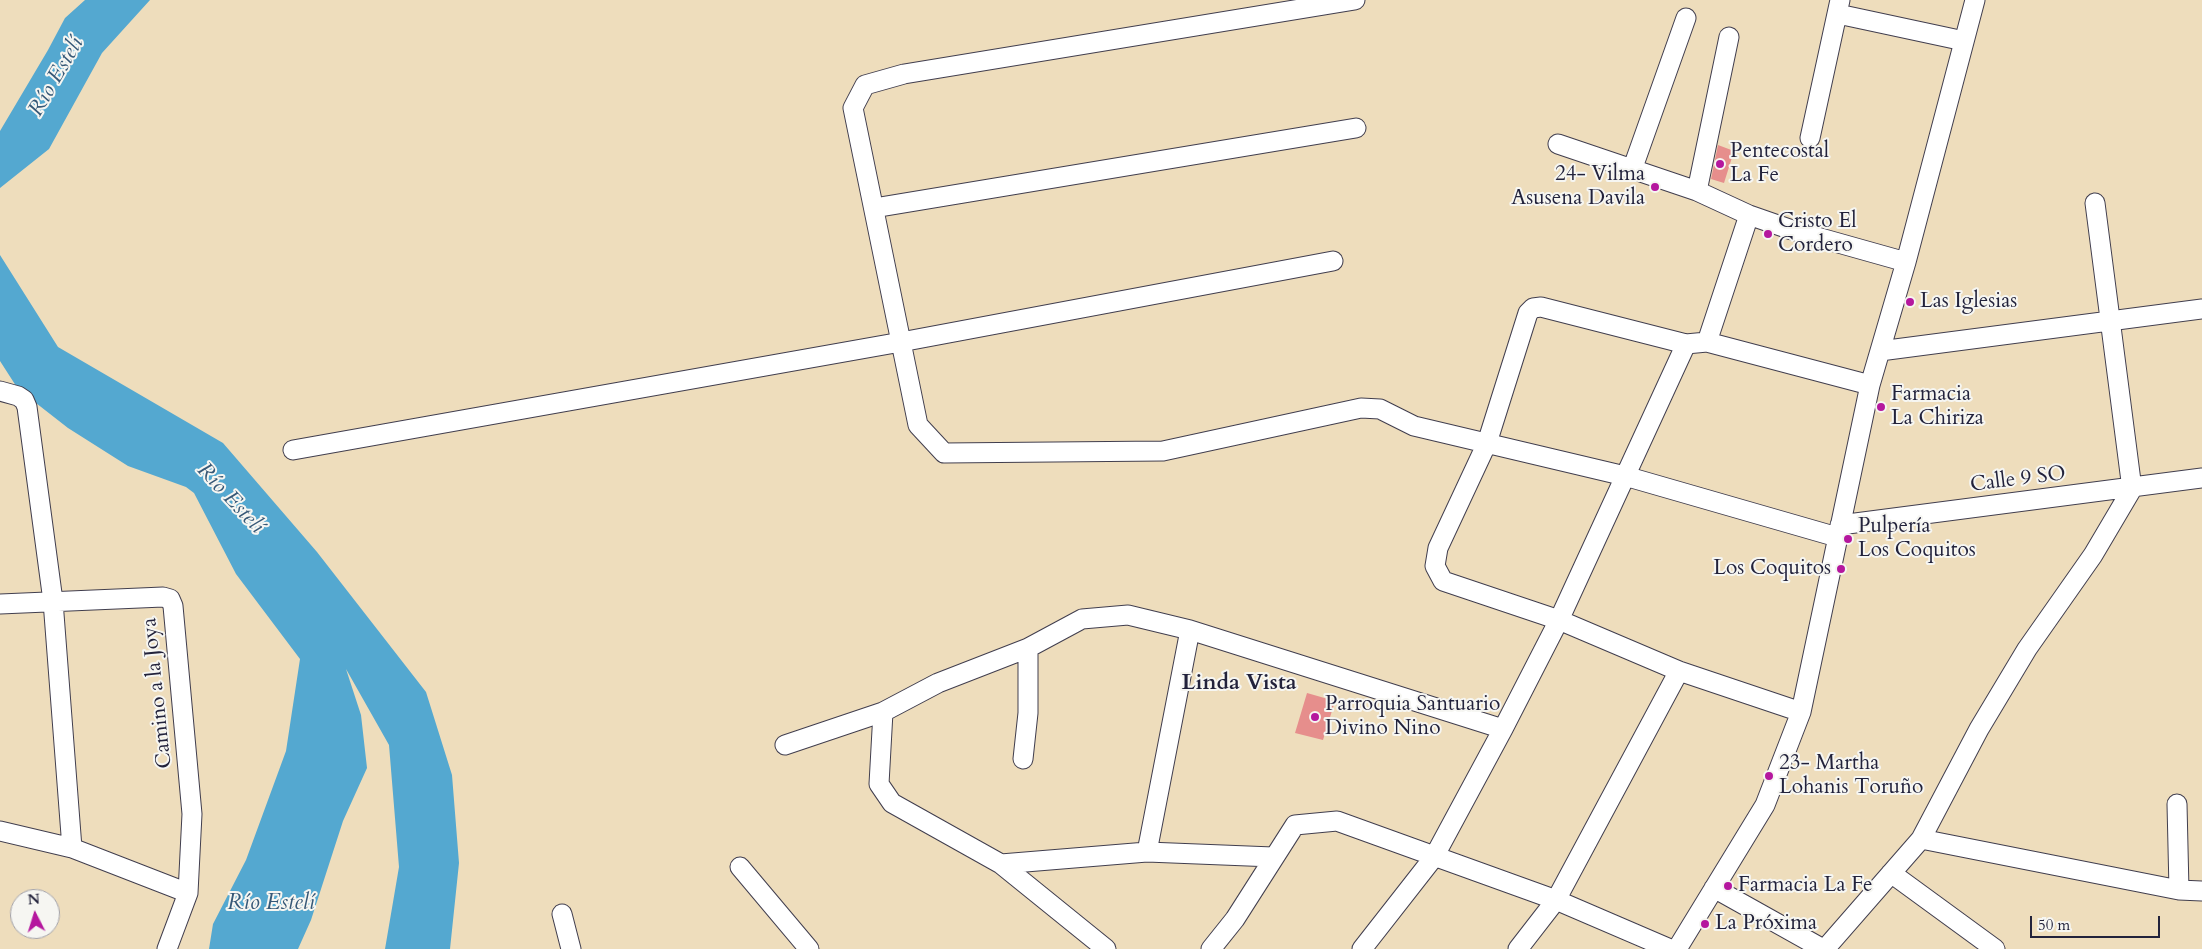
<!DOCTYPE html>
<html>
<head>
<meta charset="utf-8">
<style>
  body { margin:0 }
  #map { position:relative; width:2202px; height:949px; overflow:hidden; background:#eeddbc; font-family:Cardo,serif }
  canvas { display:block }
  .north { position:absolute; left:10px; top:889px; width:50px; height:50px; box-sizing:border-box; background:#f6f6f2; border:1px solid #a1a1a9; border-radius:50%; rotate:355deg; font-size:14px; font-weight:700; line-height:20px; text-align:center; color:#22223b }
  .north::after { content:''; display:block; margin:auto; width:18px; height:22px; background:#b5179e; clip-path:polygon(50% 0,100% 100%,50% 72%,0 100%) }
  .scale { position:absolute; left:2030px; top:916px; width:130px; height:22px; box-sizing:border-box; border:2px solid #22223b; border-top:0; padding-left:6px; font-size:15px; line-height:18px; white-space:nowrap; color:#22223b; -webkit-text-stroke:4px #f6f6f2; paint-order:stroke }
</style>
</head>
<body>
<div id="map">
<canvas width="2202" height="949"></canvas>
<div class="north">N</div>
<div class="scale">50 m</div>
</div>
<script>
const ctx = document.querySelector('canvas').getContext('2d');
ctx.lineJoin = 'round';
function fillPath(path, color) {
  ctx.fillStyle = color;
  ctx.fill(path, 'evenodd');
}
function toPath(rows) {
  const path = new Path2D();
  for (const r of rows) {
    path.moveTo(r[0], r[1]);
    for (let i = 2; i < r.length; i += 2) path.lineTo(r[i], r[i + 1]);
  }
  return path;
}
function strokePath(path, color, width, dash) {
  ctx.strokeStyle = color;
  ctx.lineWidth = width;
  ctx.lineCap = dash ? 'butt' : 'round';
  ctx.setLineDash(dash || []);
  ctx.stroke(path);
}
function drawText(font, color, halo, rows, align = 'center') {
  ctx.font = font + ' Cardo,serif';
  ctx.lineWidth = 4;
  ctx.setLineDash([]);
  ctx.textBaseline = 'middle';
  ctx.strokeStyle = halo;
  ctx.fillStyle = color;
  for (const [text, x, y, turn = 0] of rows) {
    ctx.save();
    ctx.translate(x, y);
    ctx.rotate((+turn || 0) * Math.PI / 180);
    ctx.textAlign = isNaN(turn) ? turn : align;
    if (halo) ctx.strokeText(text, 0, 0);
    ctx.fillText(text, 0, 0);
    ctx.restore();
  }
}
fillPath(toPath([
  [85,0,150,0,102,53,49,149,0,188,0,131,48,50,65,18],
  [0,255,58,347,223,443,317,552,426,692,452,775,459,863,450,949,385,949,399,867,389,745,346,669,361,715,367,768,343,821,311,920,298,949,209,949,213,924,246,860,286,751,300,659,236,574,194,493,186,487,128,466,68,428,18,389,0,361]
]), '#54a8d0');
fillPath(toPath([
  [1718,145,1734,151,1724,183,1711,179],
  [1307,693,1335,701,1323,740,1295,733]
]), '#e68e8c');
const minor = toPath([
  [1355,0,904,74,865,85,853,108,918,425,944,453,1163,451,1361,408,1380,409,1414,426,1625,476,1837,537],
  [1838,14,1964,41],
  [1810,138,1840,0],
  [1558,144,1697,191,1749,215,1792,230,1906,262],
  [1632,170,1686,18],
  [1697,191,1729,37],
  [874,208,1356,128],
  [1707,342,1749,215],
  [1880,351,2202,309],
  [0,391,18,396,24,400,27,407,53,601,72,848],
  [293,450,901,342,1333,261],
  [1840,525,2202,478],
  [0,604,163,597,170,599,173,606,192,814,188,893,167,949],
  [883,712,879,784,892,803,1001,864,1106,949],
  [1801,712,1679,671,1559,620,1443,581,1435,566,1438,548,1487,443,1528,313,1533,308,1541,307,1686,344,1707,342,1870,385],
  [785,745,883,712,938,683,1028,648,1082,619,1128,615,1190,630,1503,729],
  [1023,759,1028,713,1028,648],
  [2177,804,2179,890],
  [0,831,72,848,188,893],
  [1921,839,2179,890,2202,891],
  [1147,852,1190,630],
  [1001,864,1147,852,1273,857],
  [740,867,809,949],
  [1891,873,1995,949],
  [1714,888,1823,949],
  [562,914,571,949],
  [1211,949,1235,919,1295,825,1337,821,1556,900,1670,949],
  [1362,949,1434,857,1503,729,1559,620,1686,344],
  [1518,949,1556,900,1679,671],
  [1677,949,1765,805,1801,712,1870,385,1906,262,1975,0],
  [1825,949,1921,839,1979,729,2027,649,2093,555,2132,489,2095,203]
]);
strokePath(minor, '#413e4e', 21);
strokePath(minor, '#fff', 19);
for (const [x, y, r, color] of [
  [1720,164,5,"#b5179e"],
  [1655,187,5,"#b5179e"],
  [1768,234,5,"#b5179e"],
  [1910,302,5,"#b5179e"],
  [1881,407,5,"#b5179e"],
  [1848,539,5,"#b5179e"],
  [1841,569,5,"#b5179e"],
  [1315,717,5,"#b5179e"],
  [1769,776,5,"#b5179e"],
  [1728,886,5,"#b5179e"],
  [1705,924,5,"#b5179e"]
]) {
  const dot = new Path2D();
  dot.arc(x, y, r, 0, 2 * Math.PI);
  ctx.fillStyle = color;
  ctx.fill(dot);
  strokePath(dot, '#f6f6f2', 2);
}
drawText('21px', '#22223b', '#f6f6f2', [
  ["Pentecostal",1730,152],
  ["La Fe",1730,176],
  ["24- Vilma",1645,175,"right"],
  ["Asusena Davila",1645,199,"right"],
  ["Cristo El",1778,222],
  ["Cordero",1778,246],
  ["Las Iglesias",1920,302],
  ["Farmacia",1891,395],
  ["La Chiriza",1891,419],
  ["Pulpería",1858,527],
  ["Los Coquitos",1858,551],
  ["Los Coquitos",1831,569,"right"],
  ["Parroquia Santuario",1325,705],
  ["Divino Nino",1325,729],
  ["23- Martha",1779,764],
  ["Lohanis Toruño",1779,788],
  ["Farmacia La Fe",1738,886],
  ["La Próxima",1715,924]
], 'left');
drawText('21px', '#22223b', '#f6f6f2', [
  ["Calle 9 SO",2018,480,-7],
  ["Camino a la Joya",158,693,-96]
]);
drawText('italic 22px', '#365877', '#f6f6f2', [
  ["Río Estelí",57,77,-60],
  ["Río Estelí",230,499,47],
  ["Río Estelí",271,904]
]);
drawText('bold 22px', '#22223b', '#f6f6f2', [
  ["Linda Vista",1239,684]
]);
</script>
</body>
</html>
